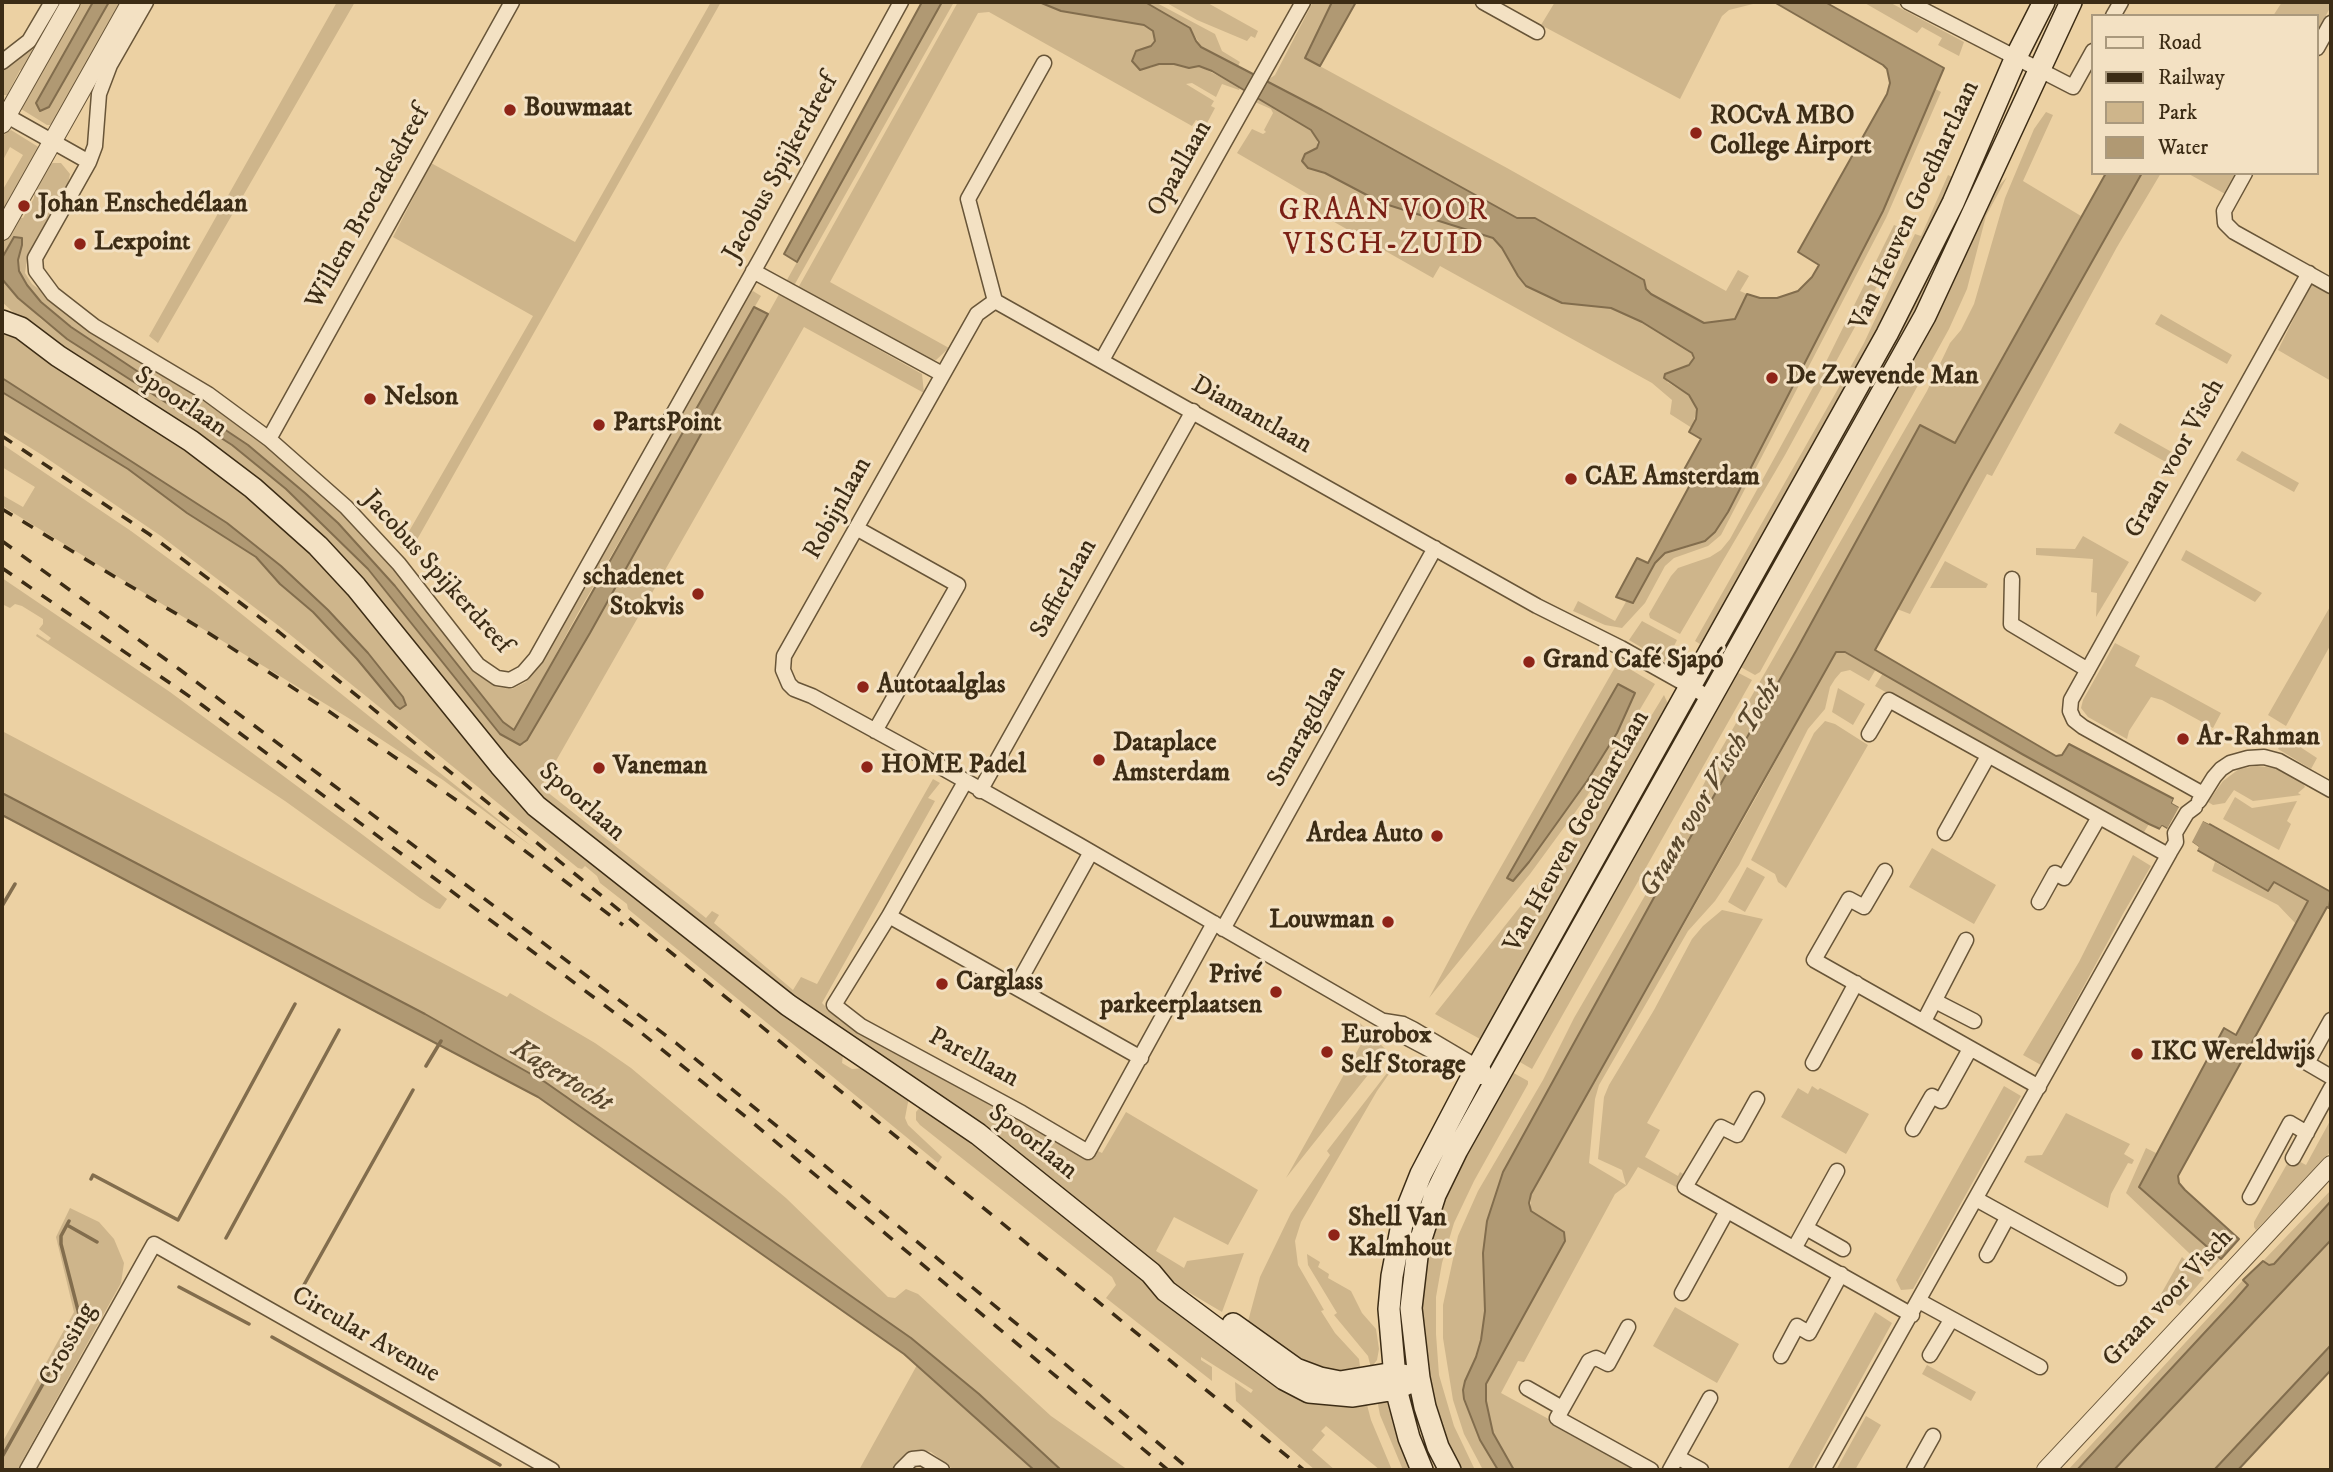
<!DOCTYPE html>
<html>
<head>
<meta charset="utf-8">
<style>
  body { margin:0 }
  #map { position:relative; width:2333px; height:1472px; overflow:hidden; background:#ecd1a3; font-family:"IM FELL DW Pica",serif }
  canvas { display:block }
  .frame { position:absolute; inset:0; border:4px solid #3c2c15; pointer-events:none }
  .legend { position:absolute; left:2091px; top:14px; width:228px; height:161px; box-sizing:border-box; background:#f3e1c3; border:2px solid #aa997d; margin:0; padding:9px 12px; list-style:none; font-size:21px; color:#3c2c15 }
  .legend li { display:flex; align-items:center; gap:14px; height:35px }
  .legend b { width:35px; border:2px solid #aa997d }
</style>
</head>
<body>
<div id="map">
<canvas width="2333" height="1472"></canvas>
<div class="frame"></div>
<ul class="legend">
<li><b style="height:9px;background:#f3e1c3"></b>Road</li>
<li><b style="height:9px;background:#3c2c15"></b>Railway</li>
<li><b style="height:19px;background:#ceb58b"></b>Park</li>
<li><b style="height:19px;background:#b09973"></b>Water</li>
</ul>
</div>
<script>
const ctx = document.querySelector('canvas').getContext('2d');
ctx.lineJoin = 'round';
function fillPath(path, color) {
  ctx.fillStyle = color;
  ctx.fill(path, 'evenodd');
}
function toPath(rows) {
  const path = new Path2D();
  for (const r of rows) {
    path.moveTo(r[0], r[1]);
    for (let i = 2; i < r.length; i += 2) path.lineTo(r[i], r[i + 1]);
  }
  return path;
}
function strokePath(path, color, width, dash) {
  ctx.strokeStyle = color;
  ctx.lineWidth = width;
  ctx.lineCap = dash ? 'butt' : 'round';
  ctx.setLineDash(dash || []);
  ctx.stroke(path);
}
function drawText(font, color, halo, rows, align = 'center') {
  ctx.font = font + ' "IM FELL DW Pica",serif';
  ctx.lineWidth = 6;
  ctx.setLineDash([]);
  ctx.textBaseline = 'middle';
  ctx.strokeStyle = halo;
  ctx.fillStyle = color;
  for (const [text, x, y, turn = 0] of rows) {
    ctx.save();
    ctx.translate(x, y);
    ctx.rotate((+turn || 0) * Math.PI / 180);
    ctx.textAlign = isNaN(turn) ? turn : align;
    if (halo) ctx.strokeText(text, 0, 0);
    ctx.fillText(text, 0, 0);
    ctx.restore();
  }
}
fillPath(toPath([
  [75,2,93,2,36,103,43,108,49,107,109,2,126,2,61,117,50,125,47,125,18,107],
  [337,2,355,2,158,343,149,336],
  [711,2,721,2,410,552,400,547,533,316,393,237,431,163,575,242],
  [942,2,954,2,787,298,922,374,924,393,804,327,541,787,706,918,712,911,719,915,714,923,793,990,801,977,817,984,933,779,940,783,928,798,935,801,822,1003,839,1020,1089,1161,1096,1150,1102,1153,1126,1112,1258,1190,1228,1245,1174,1217,1156,1251,1184,1268,1187,1261,1244,1253,1222,1312,1173,1283,954,1105,841,1036,577,830,521,778,365,586,25,323,2,302,2,279,41,319,67,339,232,445,286,489,367,569,500,734,524,744,590,633],
  [958,2,1039,2,1061,11,1144,25,1153,31,1155,41,1151,46,1135,51,1150,68,1159,64,1175,64,1189,68,1199,66,1240,87,1239,90,1222,84,1216,97,1192,83,1186,84,1214,101,1211,106,1215,108,1206,125,1196,120,1192,126,989,12,978,13,830,282,949,348,936,360,929,359,798,288],
  [1145,2,1155,2,1215,34,1222,51,1240,62,1238,66,1201,46,1190,28],
  [1165,2,1206,2,1258,31,1255,38,1251,36,1247,41,1197,20],
  [1313,2,1332,2,1305,58,1507,168,1726,291,1738,270,1749,276,1740,291,1747,294,1735,319,1704,323,1651,294,1646,289,1644,280,1536,218,1517,218,1266,81,1275,75],
  [1555,2,1761,2,1729,10,1722,16,1680,99,1541,25],
  [1863,2,1889,2,1964,42,1959,56,1938,45,1942,38,1922,27,1917,33],
  [2282,2,2331,2,2331,6,2317,32,2317,16,2273,16],
  [31,49,36,56,23,70,20,70,7,95,2,95,2,70,12,65],
  [1934,88,1941,92,1886,218,1721,535,1708,546,1674,558,1665,566,1645,603,1622,628,1605,625,1573,611,1578,601,1615,621,1627,600,1634,603,1655,563,1665,553,1691,546,1715,532,1728,512,1883,211],
  [1257,97,1301,122,1317,137,1317,148,1311,150,1308,168,1325,173,1382,203,1493,238,1502,248,1518,276,1526,286,1562,303,1611,308,1642,322,1692,353,1693,361,1683,368,1673,370,1667,382,1689,395,1695,402,1697,409,1692,428,1670,414,1672,400,1652,383,1440,266,1433,278,1313,210,1318,200,1237,153,1252,129,1263,134,1266,132,1264,130,1273,113,1271,109,1255,102],
  [2006,97,2011,97,1966,199,1960,230,1918,316,1726,659,1717,654],
  [2046,112,2053,115,2023,181,2081,216,1954,444,1920,426,1796,651,1682,852,1668,872,1504,1172,1487,1221,1483,1253,1485,1311,1481,1340,1476,1357,1465,1381,1464,1399,1480,1440,1498,1470,1483,1470,1464,1434,1453,1400,1443,1338,1443,1305,1458,1236,1478,1191,1543,1080,1574,1018,1672,849,1720,751,1927,391,1950,343,1961,330,1974,304,2005,198,2034,129],
  [11,130,40,148,2,221,2,191,23,155,10,147,2,162,2,136],
  [53,163,61,163,70,174,68,184,27,259,25,273,32,284,81,321,224,411,316,485,396,566,486,679,496,687,512,689,526,682,746,295,753,291,761,296,578,613,515,730,503,722,396,588,265,459,248,445,71,327,41,302,27,285,19,271,18,260,22,245,14,237,2,258,2,238,19,217,23,218,34,198,34,184,44,166],
  [2142,173,2161,173,2117,247,1992,476,1987,474,1910,614,1897,609],
  [2187,173,2240,173,2227,195],
  [1948,175,1956,179,1905,291,1700,644,1695,641,1864,343,1915,234,1921,236],
  [2007,177,1986,216,1967,289,1949,329,1760,672,1755,675,1737,665,1988,198],
  [1894,225,1904,229,1880,281,1785,455,1680,634,1650,618,1649,614,1671,576,1678,568,1710,557,1721,550,1730,539,1816,382],
  [2311,284,2317,284,2331,292,2331,381,2278,350],
  [2161,314,2232,355,2227,364,2155,324],
  [2,327,217,473,306,549,354,596,488,767,818,1037,843,1055,842,1063,852,1069,865,1068,909,1097,905,1118,908,1125,942,1157,938,1163,628,909,627,904,600,883,597,876,585,866,582,869,578,868,288,633,161,536,42,455,2,430,2,392,128,469,187,513,256,557,280,584,313,612,357,659,396,706,406,702,368,653,328,610,281,566,227,523,2,378],
  [2120,423,2177,455,2171,465,2114,433],
  [2,444,131,531,214,592,535,849,443,780,350,719,2,506,2,495,23,507,35,487,2,467],
  [2242,451,2299,483,2294,492,2236,460],
  [2083,536,2129,562,2096,617,2097,593,2091,592,2093,559,2036,555,2036,548,2075,549],
  [2186,550,2262,593,2255,602,2181,560],
  [1945,561,1988,584,1986,588,1930,588],
  [2,578,170,692,363,835,447,899,443,905,440,909,436,908,420,898,285,801,36,636,37,634,48,641,51,638,39,629,43,624,43,619,22,606,15,604,10,608,2,604],
  [2331,605,2331,644,2286,726,2268,715],
  [1642,621,1677,640,1666,662,1629,640],
  [2115,643,2140,656,2135,666,2221,713,2213,728,2162,700,2151,697,2129,731,2127,739,2088,717,2081,708,2083,700],
  [1841,651,1876,669,1869,681,1850,670,1841,672,1835,679,1830,687,1825,709,1808,729,1739,865,1715,901,1688,931,1599,1085,1595,1099,1589,1163,1626,1185,1622,1170,1598,1159,1604,1097,1609,1085,1654,1010,1692,939,1703,926,1722,910,1763,919,1647,1123,1660,1130,1645,1157,1678,1176,1680,1172,1685,1175,1679,1186,1676,1187,1638,1167,1627,1185,1615,1194,1524,1362,1518,1361,1501,1393,1642,1470,1514,1470,1493,1433,1486,1401,1486,1384,1565,1241,1551,1224,1531,1211,1531,1194,1758,794,1832,658,1836,652],
  [1618,662,1655,684,1636,716,1587,796,1530,874,1429,998,1470,921],
  [1618,685,1617,733,1587,781,1529,862,1513,881,1507,878],
  [1733,670,1752,680,1532,1069,1518,1061],
  [1883,673,2022,754,2149,824,2141,837,2060,792,1875,686],
  [1838,688,1865,704,1853,725,1832,712],
  [1664,695,1668,704,1532,952,1480,1039,1435,1014,1565,850,1606,790],
  [1825,721,1835,724,1868,745,1786,888,1778,882,1775,874,1751,860,1814,733],
  [2,731,507,997,510,993,595,1043,631,1068,786,1198,888,1297,895,1298,906,1289,918,1294,1051,1416,1128,1470,1061,1470,979,1394,911,1338,545,1082,425,1014,2,793],
  [2285,737,2317,758,2311,769,2278,749],
  [2257,766,2275,768,2303,783,2305,787,2298,793,2301,795,2253,801,2234,790,2225,803,2213,805,2208,802,2223,781,2239,769],
  [2235,797,2252,808,2297,801,2287,821,2291,824,2279,850,2223,819],
  [1932,848,1996,885,1974,924,1909,887],
  [2133,855,2151,866,2124,912,2041,1065,2023,1055,2079,962],
  [2215,862,2267,891,2273,882,2308,901,2296,924,2278,905,2212,871],
  [1747,867,1765,877,1745,912,1728,902],
  [1359,1022,1387,1051,1286,1178,1365,1037,1352,1027],
  [1397,1060,1398,1061,1377,1091,1301,1222,1295,1241,1298,1265,1324,1310,1321,1311,1335,1333,1359,1359,1361,1375,1313,1371,1247,1325,1260,1277,1291,1213,1330,1155,1327,1151],
  [1510,1071,1528,1081,1528,1084,1474,1181,1454,1223,1442,1263,1436,1297,1436,1334,1439,1375,1454,1426,1475,1470,1456,1470,1432,1412,1420,1298,1434,1220,1465,1151],
  [1812,1086,1818,1090,1820,1088,1869,1114,1846,1154,1781,1117,1798,1088,1808,1094],
  [2004,1086,2021,1096,1913,1289,1901,1290,1896,1280],
  [922,1105,929,1105,1279,1383,1366,1401,1371,1420,1392,1470,1380,1470,1326,1426,1321,1431,1325,1435,1312,1450,1335,1470,1315,1470,1236,1401,1235,1382,1251,1393,1253,1390,1201,1357,1201,1360,1212,1367,1212,1381,1106,1298,1116,1285,1112,1277,920,1125,916,1120,916,1112],
  [2066,1113,2130,1144,2124,1154,2134,1160,2132,1164,2128,1163,2111,1194,2108,1208,2024,1162,2027,1156,2042,1155],
  [2331,1119,2331,1151,2256,1230,2254,1227,2254,1222,2291,1157,2306,1165],
  [2146,1148,2156,1153,2139,1187,2221,1259,2209,1272,2126,1193],
  [2331,1190,2331,1201,2274,1264,2270,1266,2263,1261],
  [70,1208,99,1222,114,1239,124,1263,121,1283,17,1470,2,1470,2,1443,74,1312,56,1237],
  [2331,1240,2331,1345,2214,1470,2114,1470],
  [1307,1254,1320,1262,1318,1267,1329,1274,1328,1278,1351,1291,1362,1313,1376,1329,1379,1349,1377,1360,1371,1368,1368,1356,1334,1315,1337,1313,1308,1265],
  [2182,1257,2204,1278,2180,1306,2161,1294],
  [2243,1280,2248,1285,2233,1302,2077,1470,2068,1470],
  [1675,1307,1739,1344,1717,1383,1653,1346],
  [1875,1312,1892,1323,1811,1470,1787,1470],
  [917,1365,956,1401,1034,1470,954,1470,931,1452,922,1450,909,1452,901,1459,894,1470,859,1470],
  [1927,1365,1976,1392,1971,1401,1922,1374],
  [1377,1399,1384,1400,1390,1406,1412,1470,1403,1470,1380,1415],
  [1866,1416,1881,1425,1855,1470,1836,1470]
]), '#ceb58b');
const water = toPath([
  [93,2,109,2,49,107,40,111,36,103,93,2],
  [922,2,942,2,797,262,784,254,922,2],
  [1039,2,1145,2,1190,28,1196,41,1201,47,1322,110,1517,218,1535,218,1644,280,1646,289,1651,294,1704,323,1735,319,1747,294,1760,298,1777,298,1798,291,1812,277,1819,265,1798,252,1887,94,1890,83,1887,69,1883,65,1774,2,1825,2,1944,68,1883,211,1728,512,1715,532,1705,541,1665,553,1655,563,1633,603,1616,597,1637,558,1648,563,1691,483,1680,477,1701,439,1689,432,1696,419,1697,409,1689,395,1664,378,1665,374,1689,365,1694,358,1692,353,1642,322,1611,308,1562,303,1526,286,1518,276,1502,248,1493,238,1382,203,1325,173,1308,168,1302,161,1305,154,1317,148,1319,142,1311,130,1212,71,1199,66,1189,68,1174,64,1159,64,1140,70,1132,61,1136,51,1151,46,1155,41,1153,31,1144,25,1061,11,1039,2],
  [1332,2,1356,2,1320,66,1305,58,1332,2],
  [2106,173,2142,173,1971,476,1875,650,2056,756,2062,755,2069,744,2174,799,2172,803,2331,892,2329,908,2327,907,2178,1176,2179,1183,2185,1190,2239,1239,2221,1259,2139,1187,2224,1028,2236,1035,2308,901,2274,882,2268,891,2197,850,2198,847,2191,842,2162,826,2160,829,2149,824,2022,754,1845,652,1836,652,1531,1194,1529,1203,1531,1211,1564,1232,1565,1241,1486,1384,1486,1401,1493,1433,1514,1470,1498,1470,1480,1440,1464,1399,1463,1390,1465,1381,1476,1357,1481,1340,1485,1311,1483,1253,1487,1221,1503,1172,1668,872,1682,852,1796,651,1920,425,1955,443,2106,173],
  [14,237,22,238,22,245,18,260,19,271,27,285,41,302,71,327,248,445,305,493,338,523,395,586,503,722,514,730,754,307,768,314,590,633,527,740,520,745,500,734,368,569,286,489,232,445,67,339,18,298,2,279,2,258,14,237],
  [2,378,227,523,281,566,328,610,368,653,403,697,406,705,400,709,396,706,357,659,313,612,280,584,256,557,187,513,128,469,2,392,2,378],
  [1618,684,1635,693,1617,733,1587,781,1529,862,1513,881,1507,878,1618,684],
  [2,793,425,1014,545,1082,911,1338,979,1394,1061,1470,1034,1470,904,1354,538,1097,2,815,2,793],
  [2331,1201,2331,1240,2140,1442,2114,1470,2077,1470,2233,1302,2248,1285,2243,1280,2263,1261,2269,1265,2274,1264,2331,1201],
  [2331,1345,2331,1370,2238,1470,2214,1470,2331,1345]
]);
fillPath(water, '#b09973');
strokePath(water, '#826d4d', 2);
fillPath(toPath([
  [2175,796,2177,801,2211,821,2209,824,2203,821,2192,842,2199,847,2196,853,2194,848,2190,845,2163,831,2158,832,2162,826,2167,829,2179,807,2172,803]
]), '#ecd1a3');
strokePath(toPath([
  [2,906,15,884],
  [426,1066,441,1041],
  [91,1179,93,1175,178,1220,295,1004],
  [67,1225,97,1242],
  [226,1238,339,1030],
  [179,1287,249,1324],
  [300,1292,413,1090],
  [272,1337,500,1465],
  [2,1457,80,1318,61,1244,61,1236,69,1221]
]), '#826d4d', 3.5);
const minor = toPath([
  [1483,2,1537,32],
  [1908,2,2073,87,2093,51],
  [2113,16,2121,2],
  [2317,48,2331,23],
  [2,62,29,41,52,2],
  [1044,63,968,199,995,301,1537,606,1621,648,1712,699],
  [2,113,89,162,35,258,36,271,53,294,94,326,208,394,269,439,346,507,399,564,478,665,497,678,510,680,523,673,536,658,762,256,901,2],
  [89,162,95,146,99,94,110,65,146,2],
  [2245,173,2224,211,2225,223,2234,232,2331,286],
  [753,271,942,374],
  [995,301,977,314,784,656,783,670,789,684,794,689,812,696,916,753,1079,845,1383,1021,1398,1033,1481,1077],
  [1102,360,1303,2],
  [269,439,512,2],
  [856,528,958,585,875,731],
  [2012,579,2011,624,2088,670],
  [1869,734,1889,700,2168,855],
  [965,782,889,916,834,1005,861,1026,1022,1113,1088,1152,1214,923],
  [980,791,1193,411],
  [2203,794,2083,727,2074,720,2070,711,2071,700,2309,273],
  [2199,801,2214,777,2221,769,2230,763,2248,758,2264,757,2279,761,2331,790],
  [1945,833,1988,756],
  [1885,871,1864,907,1849,899,1814,960,2039,1087],
  [2039,902,2055,873,2064,878,2099,817],
  [889,916,1141,1058],
  [1223,929,1435,548],
  [1016,987,1091,852],
  [1935,1001,1974,1021],
  [2331,1020,2307,1063,2331,1077],
  [1384,1021,1403,1024,1413,1029,1484,1071],
  [1924,1021,1966,940],
  [1813,1063,1856,983],
  [1757,1099,1737,1135,1721,1127,1685,1187,1912,1315],
  [1913,1129,1932,1096,1941,1101,1970,1049],
  [2293,1158,2331,1088],
  [2250,1197,2290,1123,2307,1133],
  [1976,1199,2119,1278],
  [1806,1228,1843,1249],
  [1795,1247,1837,1171],
  [1987,1255,2007,1218],
  [1682,1293,1727,1211],
  [1919,1301,2040,1367],
  [1628,1327,1608,1364,1596,1358,1589,1361,1557,1418,1651,1470],
  [1930,1355,1951,1320],
  [1781,1356,1797,1326,1809,1333,1841,1274],
  [1527,1388,1562,1408],
  [1677,1457,1701,1470],
  [27,1470,154,1244,552,1470],
  [901,1470,912,1459,922,1458,942,1470],
  [1670,1470,1710,1398],
  [1823,1470,2170,852,2176,842,2175,833,2187,813,2195,807],
  [1914,1470,1933,1436]
]);
const tertiary = toPath([
  [2,124,71,2],
  [2,231,131,2],
  [2046,1470,2331,1165]
]);
const secondary = toPath([
  [2,321,21,328,58,356,191,441,253,488,318,546,356,587,500,765,536,806,788,1005,978,1134,1151,1273,1166,1291,1284,1379,1309,1392,1353,1396,1396,1389,1419,1378],
  [1233,1324,1296,1369,1320,1378,1340,1382,1394,1373,1407,1376],
  [1422,1470,1409,1438,1396,1389,1389,1309,1392,1276,1403,1219,1421,1174,1473,1075,1887,334,1953,203,2016,57,2044,2],
  [1450,1470,1438,1447,1425,1407,1419,1378,1411,1308,1418,1248,1435,1195,1457,1150,1925,316,2071,2]
]);
strokePath(minor, '#685538', 17);
strokePath(tertiary, '#685538', 20);
strokePath(secondary, '#3c2c15', 24);
strokePath(minor, '#f3e1c3', 14);
strokePath(tertiary, '#f3e1c3', 18);
strokePath(secondary, '#f3e1c3', 21);
strokePath(toPath([
  [2,436,149,534,279,632,1304,1470],
  [2,509,210,634,327,710,472,811,623,925],
  [2,541,179,669,676,1043,1052,1353,1190,1470],
  [2,568,202,705,639,1031,746,1117,1168,1470]
]), '#3c2c15', 3.5, [12, 12]);
for (const [x, y, r, color] of [
  [510,110,7,"#8f2418"],
  [1696,133,7,"#8f2418"],
  [24,206,7,"#8f2418"],
  [80,244,7,"#8f2418"],
  [1772,378,7,"#8f2418"],
  [370,399,7,"#8f2418"],
  [599,425,7,"#8f2418"],
  [1571,479,7,"#8f2418"],
  [698,594,7,"#8f2418"],
  [1529,662,7,"#8f2418"],
  [863,687,7,"#8f2418"],
  [2183,739,7,"#8f2418"],
  [1099,760,7,"#8f2418"],
  [867,767,7,"#8f2418"],
  [599,768,7,"#8f2418"],
  [1437,836,7,"#8f2418"],
  [1388,922,7,"#8f2418"],
  [942,984,7,"#8f2418"],
  [1276,992,7,"#8f2418"],
  [1327,1052,7,"#8f2418"],
  [2137,1054,7,"#8f2418"],
  [1334,1235,7,"#8f2418"]
]) {
  const dot = new Path2D();
  dot.arc(x, y, r, 0, 2 * Math.PI);
  ctx.fillStyle = color;
  ctx.fill(dot);
  strokePath(dot, '#f3e1c3', 2.5);
}
drawText('bold 26px', '#3c2c15', '#f3e1c3', [
  ["Bouwmaat",524,110],
  ["ROCvA MBO",1710,118],
  ["College Airport",1710,148],
  ["Johan Enschedélaan",38,206],
  ["Lexpoint",94,244],
  ["De Zwevende Man",1786,378],
  ["Nelson",384,399],
  ["PartsPoint",613,425],
  ["CAE Amsterdam",1585,479],
  ["schadenet",684,579,"right"],
  ["Stokvis",684,609,"right"],
  ["Grand Café Sjapó",1543,662],
  ["Autotaalglas",877,687],
  ["Ar-Rahman",2197,739],
  ["Dataplace",1113,745],
  ["Amsterdam",1113,775],
  ["HOME Padel",881,767],
  ["Vaneman",613,768],
  ["Ardea Auto",1423,836,"right"],
  ["Louwman",1374,922,"right"],
  ["Privé",1262,977,"right"],
  ["parkeerplaatsen",1262,1007,"right"],
  ["Carglass",956,984],
  ["Eurobox",1341,1037],
  ["Self Storage",1341,1067],
  ["IKC Wereldwijs",2151,1054],
  ["Shell Van",1348,1220],
  ["Kalmhout",1348,1250]
], 'left');
drawText('26px', '#3c2c15', '#f3e1c3', [
  ["Jacobus Spijkerdreef",782,168,-61],
  ["Opaallaan",1181,169,-61],
  ["Van Heuven Goedhartlaan",1916,206,-65],
  ["Willem Brocadesdreef",369,208,-61],
  ["Spoorlaan",180,403,34],
  ["Diamantlaan",1251,416,29],
  ["Graan voor Visch",2176,459,-61],
  ["Robijnlaan",839,509,-61],
  ["Jacobus Spijkerdreef",436,573,48],
  ["Saffierlaan",1065,589,-61],
  ["Smaragdlaan",1308,727,-61],
  ["Spoorlaan",581,803,41],
  ["Van Heuven Goedhartlaan",1578,832,-61],
  ["Parellaan",973,1059,28],
  ["Spoorlaan",1032,1143,38],
  ["Graan voor Visch",2169,1299,-47],
  ["Circular Avenue",365,1336,30],
  ["Crossing",69,1345,-61]
]);
drawText('italic 28px', '#59472c', '#f3e1c3', [
  ["Graan voor Visch Tocht",1712,789,-59],
  ["Kagertocht",561,1077,32]
]);
ctx.letterSpacing = '2px';
drawText('30px', '#7a1f14', '#f3e1c3', [
  ["GRAAN VOOR",1384,213],
  ["VISCH-ZUID",1384,247]
]);
ctx.letterSpacing = '0px';
</script>
</body>
</html>
